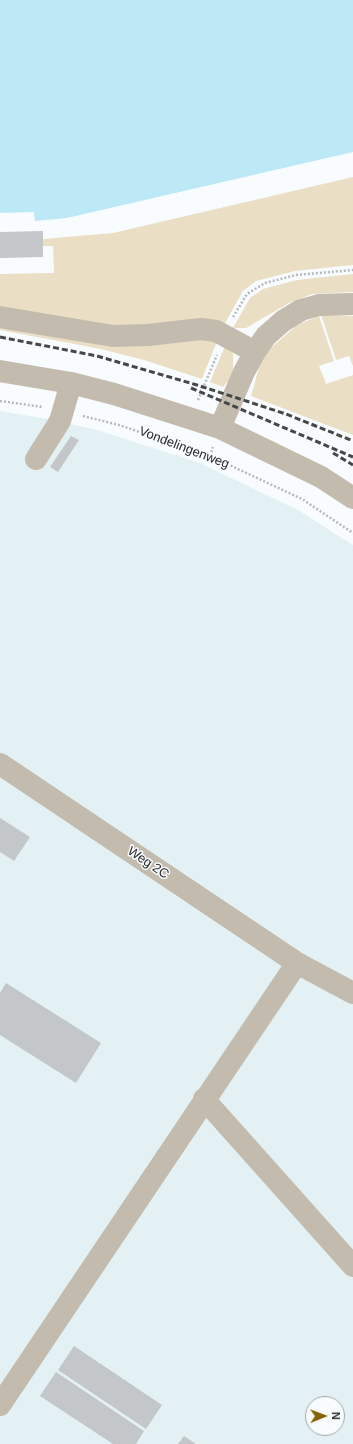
<!DOCTYPE html>
<html>
<head>
<meta charset="utf-8">
<style>
  body { margin:0 }
  #map { position:relative; width:353px; height:1444px; overflow:hidden; background:#f8fcfe; font-family:Helvetica,sans-serif }
  canvas { display:block }
  .north { position:absolute; left:305px; top:1396px; width:40px; height:40px; box-sizing:border-box; background:#f8fcfe; border:1px solid #a4a8a9; border-radius:50%; rotate:89deg; font-size:11px; font-weight:700; line-height:16px; text-align:center; color:#27292a }
  .north::after { content:''; display:block; margin:auto; width:14px; height:18px; background:#866300; clip-path:polygon(50% 0,100% 100%,50% 72%,0 100%) }
</style>
</head>
<body>
<div id="map">
<canvas width="353" height="1444"></canvas>
<div class="north">N</div>
</div>
<script>
const ctx = document.querySelector('canvas').getContext('2d');
ctx.lineJoin = 'round';
function fillPath(path, color) {
  ctx.fillStyle = color;
  ctx.fill(path, 'evenodd');
}
function toPath(rows) {
  const path = new Path2D();
  for (const r of rows) {
    path.moveTo(r[0], r[1]);
    for (let i = 2; i < r.length; i += 2) path.lineTo(r[i], r[i + 1]);
  }
  return path;
}
function strokePath(path, color, width, dash) {
  ctx.strokeStyle = color;
  ctx.lineWidth = width;
  ctx.lineCap = dash ? 'butt' : 'round';
  ctx.setLineDash(dash || []);
  ctx.stroke(path);
}
function drawText(font, color, halo, rows, align = 'center') {
  ctx.font = font + ' Helvetica,sans-serif';
  ctx.lineWidth = 3;
  ctx.setLineDash([]);
  ctx.textBaseline = 'middle';
  ctx.strokeStyle = halo;
  ctx.fillStyle = color;
  for (const [text, x, y, turn = 0] of rows) {
    ctx.save();
    ctx.translate(x, y);
    ctx.rotate((+turn || 0) * Math.PI / 180);
    ctx.textAlign = isNaN(turn) ? turn : align;
    if (halo) ctx.strokeText(text, 0, 0);
    ctx.fillText(text, 0, 0);
    ctx.restore();
  }
}
fillPath(toPath([
  [0,411,53,420,97,430,200,463,298,510,353,545,353,1444,0,1444],
  [313,1404,337,1404,337,1428,313,1428]
]), '#e3f1f5');
fillPath(toPath([
  [353,177,353,265,295,271,256,281,243,291,224,325,132,329,0,311,0,274,54,273,53,246,43,246,43,239,113,233],
  [353,274,353,292,312,294,289,303,246,328,233,328,250,298,263,289,297,280],
  [321,315,353,316,353,366,349,356,336,360],
  [319,316,334,361,319,366,326,384,353,375,353,435,251,396,260,364,271,348,297,325],
  [0,324,219,336,202,379,144,360,101,349,0,330],
  [227,341,233,354,233,369,231,378,223,387,210,382]
]), '#eadec4');
fillPath(toPath([
  [0,0,353,0,353,152,67,218,35,221,34,212,0,213]
]), '#bde9f7');
fillPath(toPath([
  [43,231,43,257,0,258,0,232],
  [71,436,79,440,58,472,50,467],
  [0,818,30,837,14,861,0,852],
  [6,983,101,1043,76,1083,0,1035,0,993],
  [74,1346,162,1405,146,1429,58,1370],
  [56,1372,144,1431,136,1444,113,1444,40,1396],
  [184,1436,196,1444,178,1444]
]), '#c3c7c9');
strokePath(toPath([
  [233,317,247,294,265,283,296,275,353,270],
  [198,400,217,355],
  [0,401,43,407],
  [83,416,119,425,210,456,302,499,353,533],
  [210,456,213,447]
]), '#b6babb', 2.5, [2, 2]);
strokePath(toPath([
  [0,317,113,336,148,335,201,329,216,331,255,352,266,336,283,321,301,310,319,305,353,304],
  [0,371,71,383,114,394,220,428,321,477,353,498],
  [220,428,244,372,255,352],
  [36,459,60,421,71,383],
  [0,764,297,963,353,993],
  [204,1099,353,1266],
  [0,1405,297,963]
]), '#c3bbad', 22);
strokePath(toPath([
  [0,337,97,356,197,385,286,414,353,441],
  [191,388,353,457],
  [333,453,353,465]
]), '#454748', 3, [6, 3]);
drawText('13px', '#27292a', '#f8fcfe', [
  ["Vondelingenweg",184,448,21],
  ["Weg 2C",148,863,34]
]);
</script>
</body>
</html>
